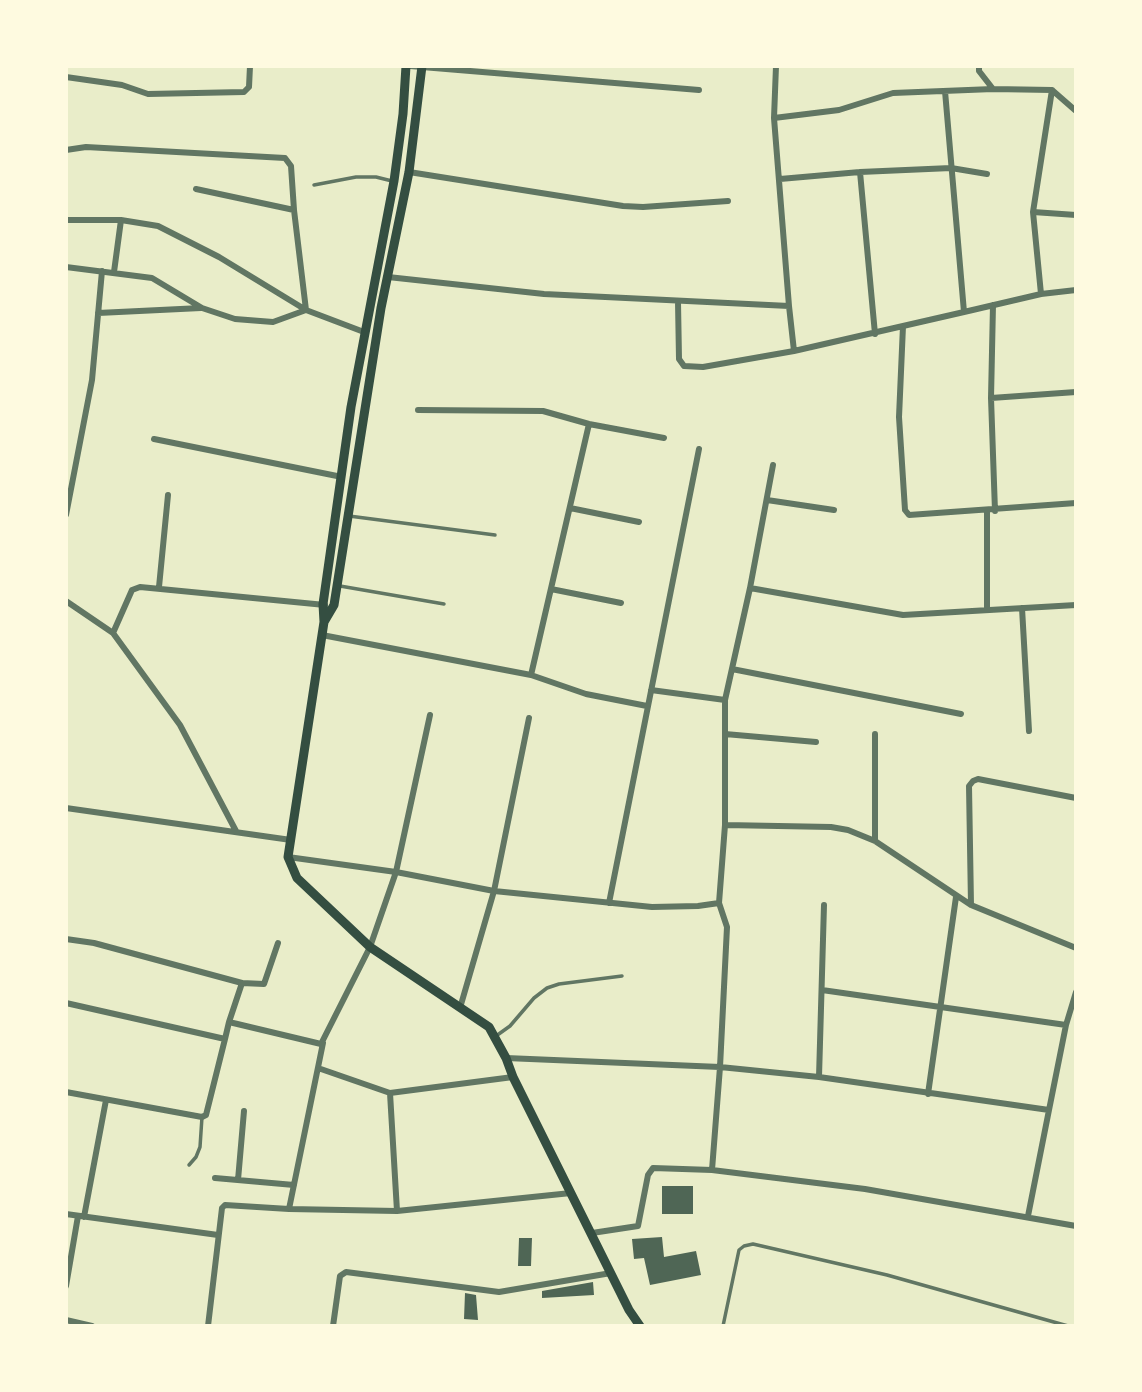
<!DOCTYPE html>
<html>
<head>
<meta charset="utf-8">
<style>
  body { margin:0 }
  #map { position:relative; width:1142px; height:1392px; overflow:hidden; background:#e9edc9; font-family:"Archivo Narrow",sans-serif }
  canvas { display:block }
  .frame { position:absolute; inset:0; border:68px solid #fefae0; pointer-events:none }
</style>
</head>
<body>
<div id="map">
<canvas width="1142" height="1392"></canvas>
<div class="frame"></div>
</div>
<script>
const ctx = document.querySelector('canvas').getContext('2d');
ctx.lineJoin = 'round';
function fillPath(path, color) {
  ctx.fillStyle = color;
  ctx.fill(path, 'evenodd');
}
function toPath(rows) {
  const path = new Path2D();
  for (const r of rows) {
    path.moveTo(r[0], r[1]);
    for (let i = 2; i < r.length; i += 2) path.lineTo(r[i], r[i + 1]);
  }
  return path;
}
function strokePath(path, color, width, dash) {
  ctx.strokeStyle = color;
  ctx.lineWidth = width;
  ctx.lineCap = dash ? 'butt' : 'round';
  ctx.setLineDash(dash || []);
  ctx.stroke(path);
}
fillPath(toPath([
  [662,1186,693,1186,693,1214,662,1214],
  [662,1237,664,1257,696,1251,701,1275,650,1285,644,1258,634,1259,632,1239],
  [519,1238,532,1238,531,1266,518,1266],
  [593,1282,594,1295,542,1298,542,1291],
  [465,1293,476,1295,478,1320,464,1319]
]), '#4f6655');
strokePath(toPath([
  [314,185,356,177,376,177,392,181],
  [349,516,495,535],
  [340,586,444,604],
  [496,1036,510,1026,534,998,547,988,559,984,622,976],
  [189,1165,196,1157,200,1147,202,1117],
  [723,1326,739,1250,744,1246,753,1244,887,1275,1068,1326]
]), '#617663', 3.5);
strokePath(toPath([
  [410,66,699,90],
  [979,66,979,71,993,89],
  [66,77,122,85,148,94,244,92,249,87,250,66],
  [1052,90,1033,212,1041,294,1076,290],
  [945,91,964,312,1041,294],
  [774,118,839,110,893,93,993,89,1052,90,1076,111],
  [66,150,86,147,285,158,291,166,294,210],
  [409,172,623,206,643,207,728,201],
  [860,172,875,334],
  [780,179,860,172,951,168,987,174],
  [196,189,294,210,306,310,364,332],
  [1033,212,1076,215],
  [66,220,121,220,158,226,219,257,306,310],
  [66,267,152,278,202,308,235,319,273,322,306,310],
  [114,272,121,220],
  [388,277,544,294,789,306,774,118,776,66],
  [678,302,679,359,684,366,703,367,794,351],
  [993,305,991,398,995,511],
  [789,306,794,351,964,312],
  [98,313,201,308],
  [903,326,899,417,905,510,909,515,1076,503],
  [991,398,1076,392],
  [418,410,543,411,589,424,664,438],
  [154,439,342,477],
  [767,500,834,510],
  [570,508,639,522],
  [66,515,92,380,102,271],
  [159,587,168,495],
  [750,588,903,615,1076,605],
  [551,589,621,603],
  [66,601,113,633,180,725,236,831],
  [1022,608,1029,731],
  [987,610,987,511],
  [113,633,132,590,140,587,325,605],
  [322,635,531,675,586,694,647,706],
  [732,669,961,714],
  [531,675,589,424],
  [651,690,725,700,750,588,773,465],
  [725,700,725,825,831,827,848,830,875,841,971,905,1076,948],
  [725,734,816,742],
  [875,734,875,841],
  [66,808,291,840],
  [288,857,396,872,494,891,652,907,698,906,719,903,725,825],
  [609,903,699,449],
  [971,905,969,786,973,781,978,779,1076,798],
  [66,939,94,943,242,983],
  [278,943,264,984,242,983,229,1022,321,1044,370,947,396,872,430,715],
  [822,990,1066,1025],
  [66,1003,225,1039,229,1022],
  [460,1008,494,891,529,718],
  [506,1058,720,1067,819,1077,1049,1110,1066,1025,1076,992],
  [318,1068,390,1093],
  [819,1077,824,905],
  [66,1092,202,1117,206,1115,225,1039],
  [928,1094,956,897],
  [712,1170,720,1067,727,927,719,903],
  [215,1178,294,1185],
  [238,1180,244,1111],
  [289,1209,323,1043],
  [397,1211,390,1093,513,1077],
  [66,1214,218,1235],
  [1028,1216,1049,1110],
  [84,1217,106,1100],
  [592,1233,638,1226,648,1175,653,1168,712,1170,865,1189,1076,1226],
  [66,1286,78,1216],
  [66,1320,92,1326],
  [208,1326,222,1208,225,1205,289,1209,397,1211,571,1193],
  [333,1326,340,1276,346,1272,499,1292,611,1273]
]), '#617663', 6);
strokePath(toPath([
  [406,66,403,114,394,181,351,407,323,604,324,622,288,857,297,878,370,947,489,1027,506,1058,513,1077,629,1310,640,1326],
  [324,622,334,605,381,308,409,172,422,66]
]), '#344e41', 9);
</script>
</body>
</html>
